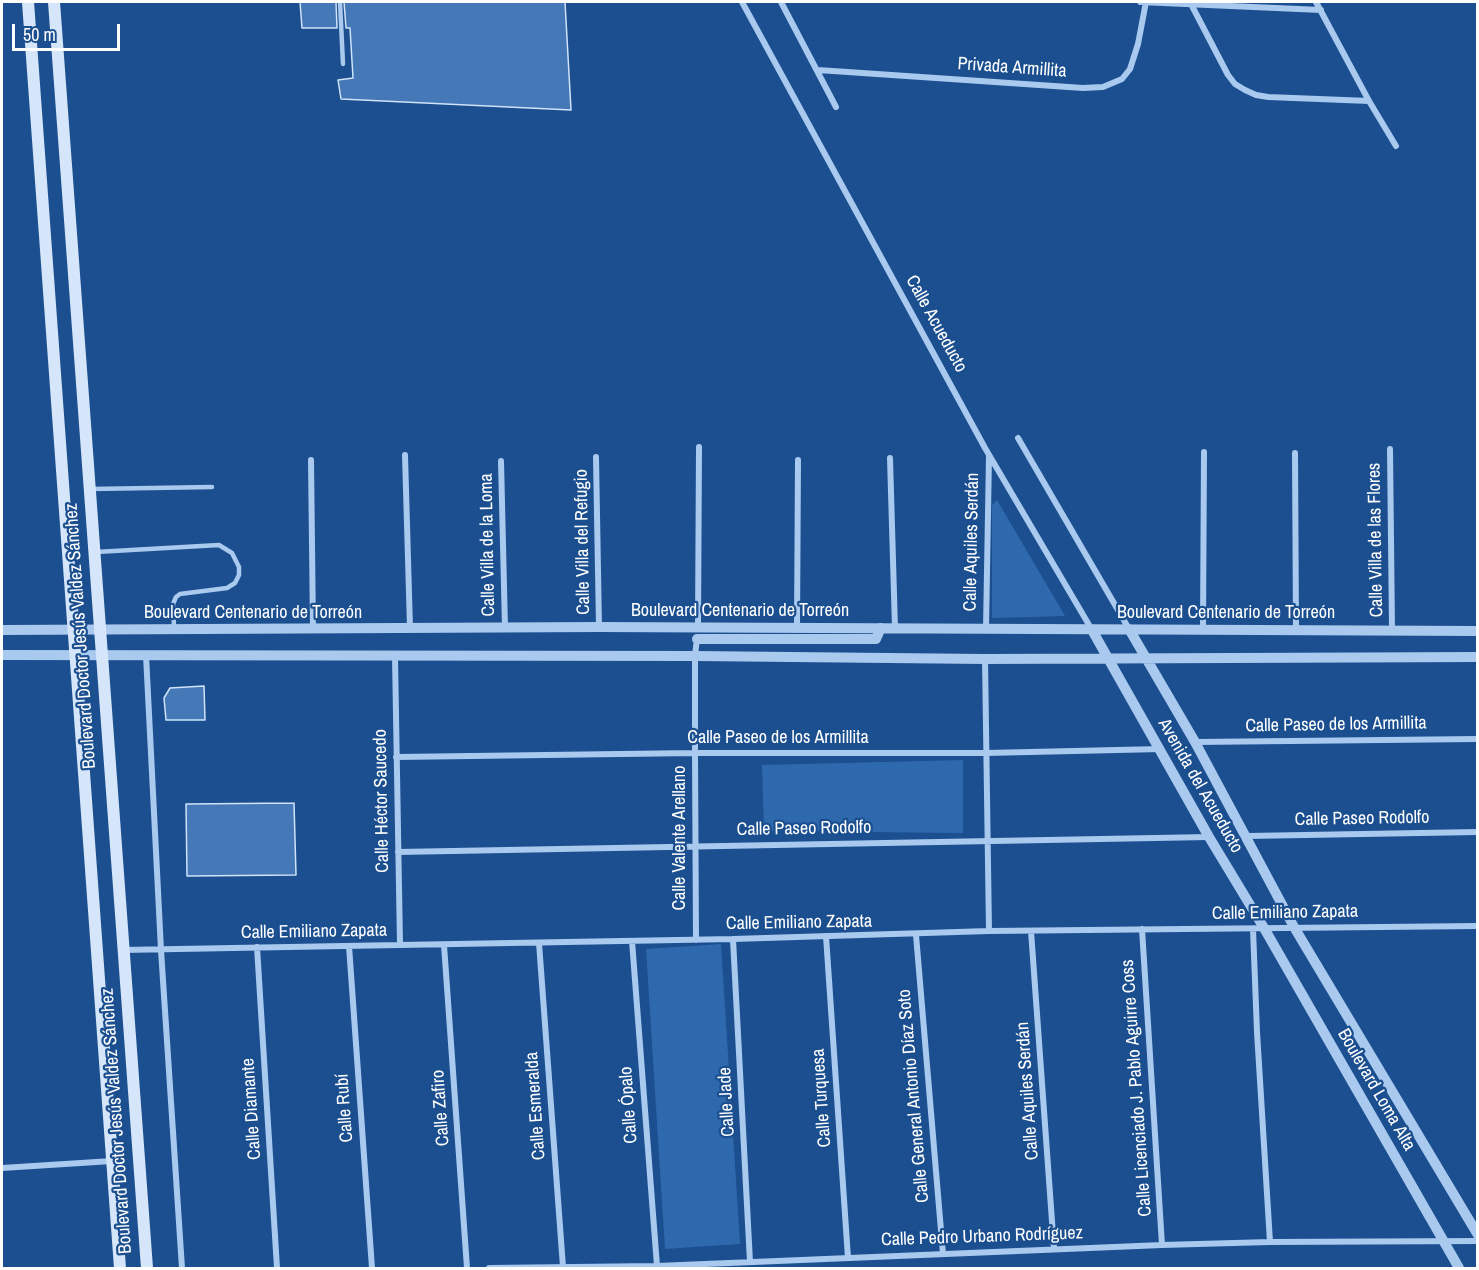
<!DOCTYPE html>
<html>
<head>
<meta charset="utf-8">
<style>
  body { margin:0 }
  #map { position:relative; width:1479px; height:1270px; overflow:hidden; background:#1b4f8f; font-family:"Archivo Narrow",sans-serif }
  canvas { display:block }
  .frame { position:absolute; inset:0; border:3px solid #fff; pointer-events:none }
  .scale { position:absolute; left:12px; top:24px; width:108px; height:27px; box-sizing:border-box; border:3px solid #fff; border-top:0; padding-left:8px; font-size:18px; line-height:21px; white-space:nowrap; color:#fff; -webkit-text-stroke:4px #1b4f8f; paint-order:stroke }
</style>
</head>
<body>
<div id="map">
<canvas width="1479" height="1270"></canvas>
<div class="frame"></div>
<div class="scale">50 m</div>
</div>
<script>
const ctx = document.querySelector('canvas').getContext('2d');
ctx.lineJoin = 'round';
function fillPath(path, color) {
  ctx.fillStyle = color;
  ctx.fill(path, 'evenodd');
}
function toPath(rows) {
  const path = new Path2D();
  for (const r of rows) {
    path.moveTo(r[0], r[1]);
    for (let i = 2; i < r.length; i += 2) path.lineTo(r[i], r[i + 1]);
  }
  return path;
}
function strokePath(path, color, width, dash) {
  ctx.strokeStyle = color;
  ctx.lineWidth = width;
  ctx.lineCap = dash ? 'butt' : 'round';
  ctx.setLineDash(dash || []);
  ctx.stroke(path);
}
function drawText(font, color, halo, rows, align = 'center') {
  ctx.font = font + ' "Archivo Narrow",sans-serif';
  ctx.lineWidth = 4.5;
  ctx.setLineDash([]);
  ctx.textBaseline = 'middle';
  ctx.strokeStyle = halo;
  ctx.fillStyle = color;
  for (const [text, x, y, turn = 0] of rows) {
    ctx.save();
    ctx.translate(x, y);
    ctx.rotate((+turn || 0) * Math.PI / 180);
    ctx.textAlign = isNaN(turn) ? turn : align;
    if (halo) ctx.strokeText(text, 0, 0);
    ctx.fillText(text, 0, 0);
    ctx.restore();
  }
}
fillPath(toPath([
  [997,500,1065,616,992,618,992,505],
  [963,760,963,833,764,831,762,765],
  [721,944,740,1244,665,1249,646,949]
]), '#2e69ad');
const building = toPath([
  [300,2,336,2,337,28,302,28,300,2],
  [344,2,565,2,571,110,341,99,338,80,353,78,350,28,346,28,344,2],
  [204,686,205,720,166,720,164,698,170,688,204,686],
  [294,803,296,875,187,876,186,804,294,803]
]);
fillPath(building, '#4478b7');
strokePath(building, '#cfe3fa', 1.5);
strokePath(toPath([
  [340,2,343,64],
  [91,489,212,487],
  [96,552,219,545,232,553,239,567,239,575,235,583,227,588,180,594,176,597,173,604,174,628]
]), '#a9c9ee', 4.5);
strokePath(toPath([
  [742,2,985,448,1092,630],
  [781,2,836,107],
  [1140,2,1321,10],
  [1316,2,1369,101,1396,146],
  [1191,4,1228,75,1235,84,1245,90,1256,95,1268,97,1369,101],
  [818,70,1083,88,1103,87,1122,79,1130,69,1138,44,1146,2],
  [1018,438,1129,629],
  [1390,449,1392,630],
  [1295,453,1296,630],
  [405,455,410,628],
  [596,457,599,627],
  [890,458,895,628],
  [311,460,313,629],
  [501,461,505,628],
  [698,628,699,447],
  [797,628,798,460],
  [986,629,989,455],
  [1203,630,1204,452],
  [146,655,161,950,182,1268],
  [395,657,400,945],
  [985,659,989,931],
  [1195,742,1478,739],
  [396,757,695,753,986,753,1161,749],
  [1247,836,1478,832],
  [398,852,1209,837],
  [1142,929,1162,1245],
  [1253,929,1257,1032,1270,1242],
  [1031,931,1054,1249],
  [916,935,943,1254],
  [826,936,848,1258],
  [733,939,750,1262],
  [696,940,695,753,695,656,697,638],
  [632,941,657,1266],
  [539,943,563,1267],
  [444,945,467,1268],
  [349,946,372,1268],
  [257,947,277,1268],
  [122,950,733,939,989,931,1478,926],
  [2,1168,112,1161],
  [489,1268,657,1266,1162,1245,1270,1242,1478,1241]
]), '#a9c9ee', 6);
strokePath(toPath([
  [1129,629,1195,742,1294,927,1478,1235],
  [2,630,599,627,1478,631],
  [1092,630,1209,837,1264,928,1459,1268],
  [697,639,876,639,881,628],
  [2,655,695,656,985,659,1478,657]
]), '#a9c9ee', 10);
strokePath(toPath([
  [28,2,120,1268],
  [54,2,147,1268]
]), '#d6e6fa', 12);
drawText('18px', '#fff', '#1b4f8f', [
  ["Privada Armillita",1012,68,4],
  ["Calle Acueducto",936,324,61],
  ["Calle Villa de las Flores",1376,540,-91],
  ["Calle Villa del Refugio",583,542,-91],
  ["Calle Aquiles Serdán",972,542,-89],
  ["Calle Villa de la Loma",488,545,-91],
  ["Boulevard Centenario de Torreón",740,611],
  ["Boulevard Centenario de Torreón",253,613],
  ["Boulevard Centenario de Torreón",1226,613],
  ["Boulevard Doctor Jesús Valdez Sánchez",81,636,-94],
  ["Calle Paseo de los Armillita",1336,725,-1],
  ["Calle Paseo de los Armillita",778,738],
  ["Avenida del Acueducto",1200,786,60],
  ["Calle Héctor Saucedo",382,801,-91],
  ["Calle Paseo Rodolfo",1362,819,-1],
  ["Calle Paseo Rodolfo",804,829,-1],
  ["Calle Valente Arellano",680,838,-90],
  ["Calle Emiliano Zapata",1285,913,-1],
  ["Calle Emiliano Zapata",799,923,-1],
  ["Calle Emiliano Zapata",314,932,-1],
  ["Calle Licenciado J. Pablo Aguirre Coss",1137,1088,-94],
  ["Boulevard Loma Alta",1376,1090,60],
  ["Calle Aquiles Serdán",1028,1091,-94],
  ["Calle General Antonio Díaz Soto",914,1096,-95],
  ["Calle Turquesa",822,1098,-94],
  ["Calle Jade",727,1102,-93],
  ["Calle Ópalo",629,1105,-94],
  ["Calle Esmeralda",536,1106,-94],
  ["Calle Rubí",345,1108,-94],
  ["Calle Zafiro",441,1108,-94],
  ["Calle Diamante",252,1109,-94],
  ["Boulevard Doctor Jesús Valdez Sánchez",117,1121,-94],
  ["Calle Pedro Urbano Rodríguez",982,1237,-2]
]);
</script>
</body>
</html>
